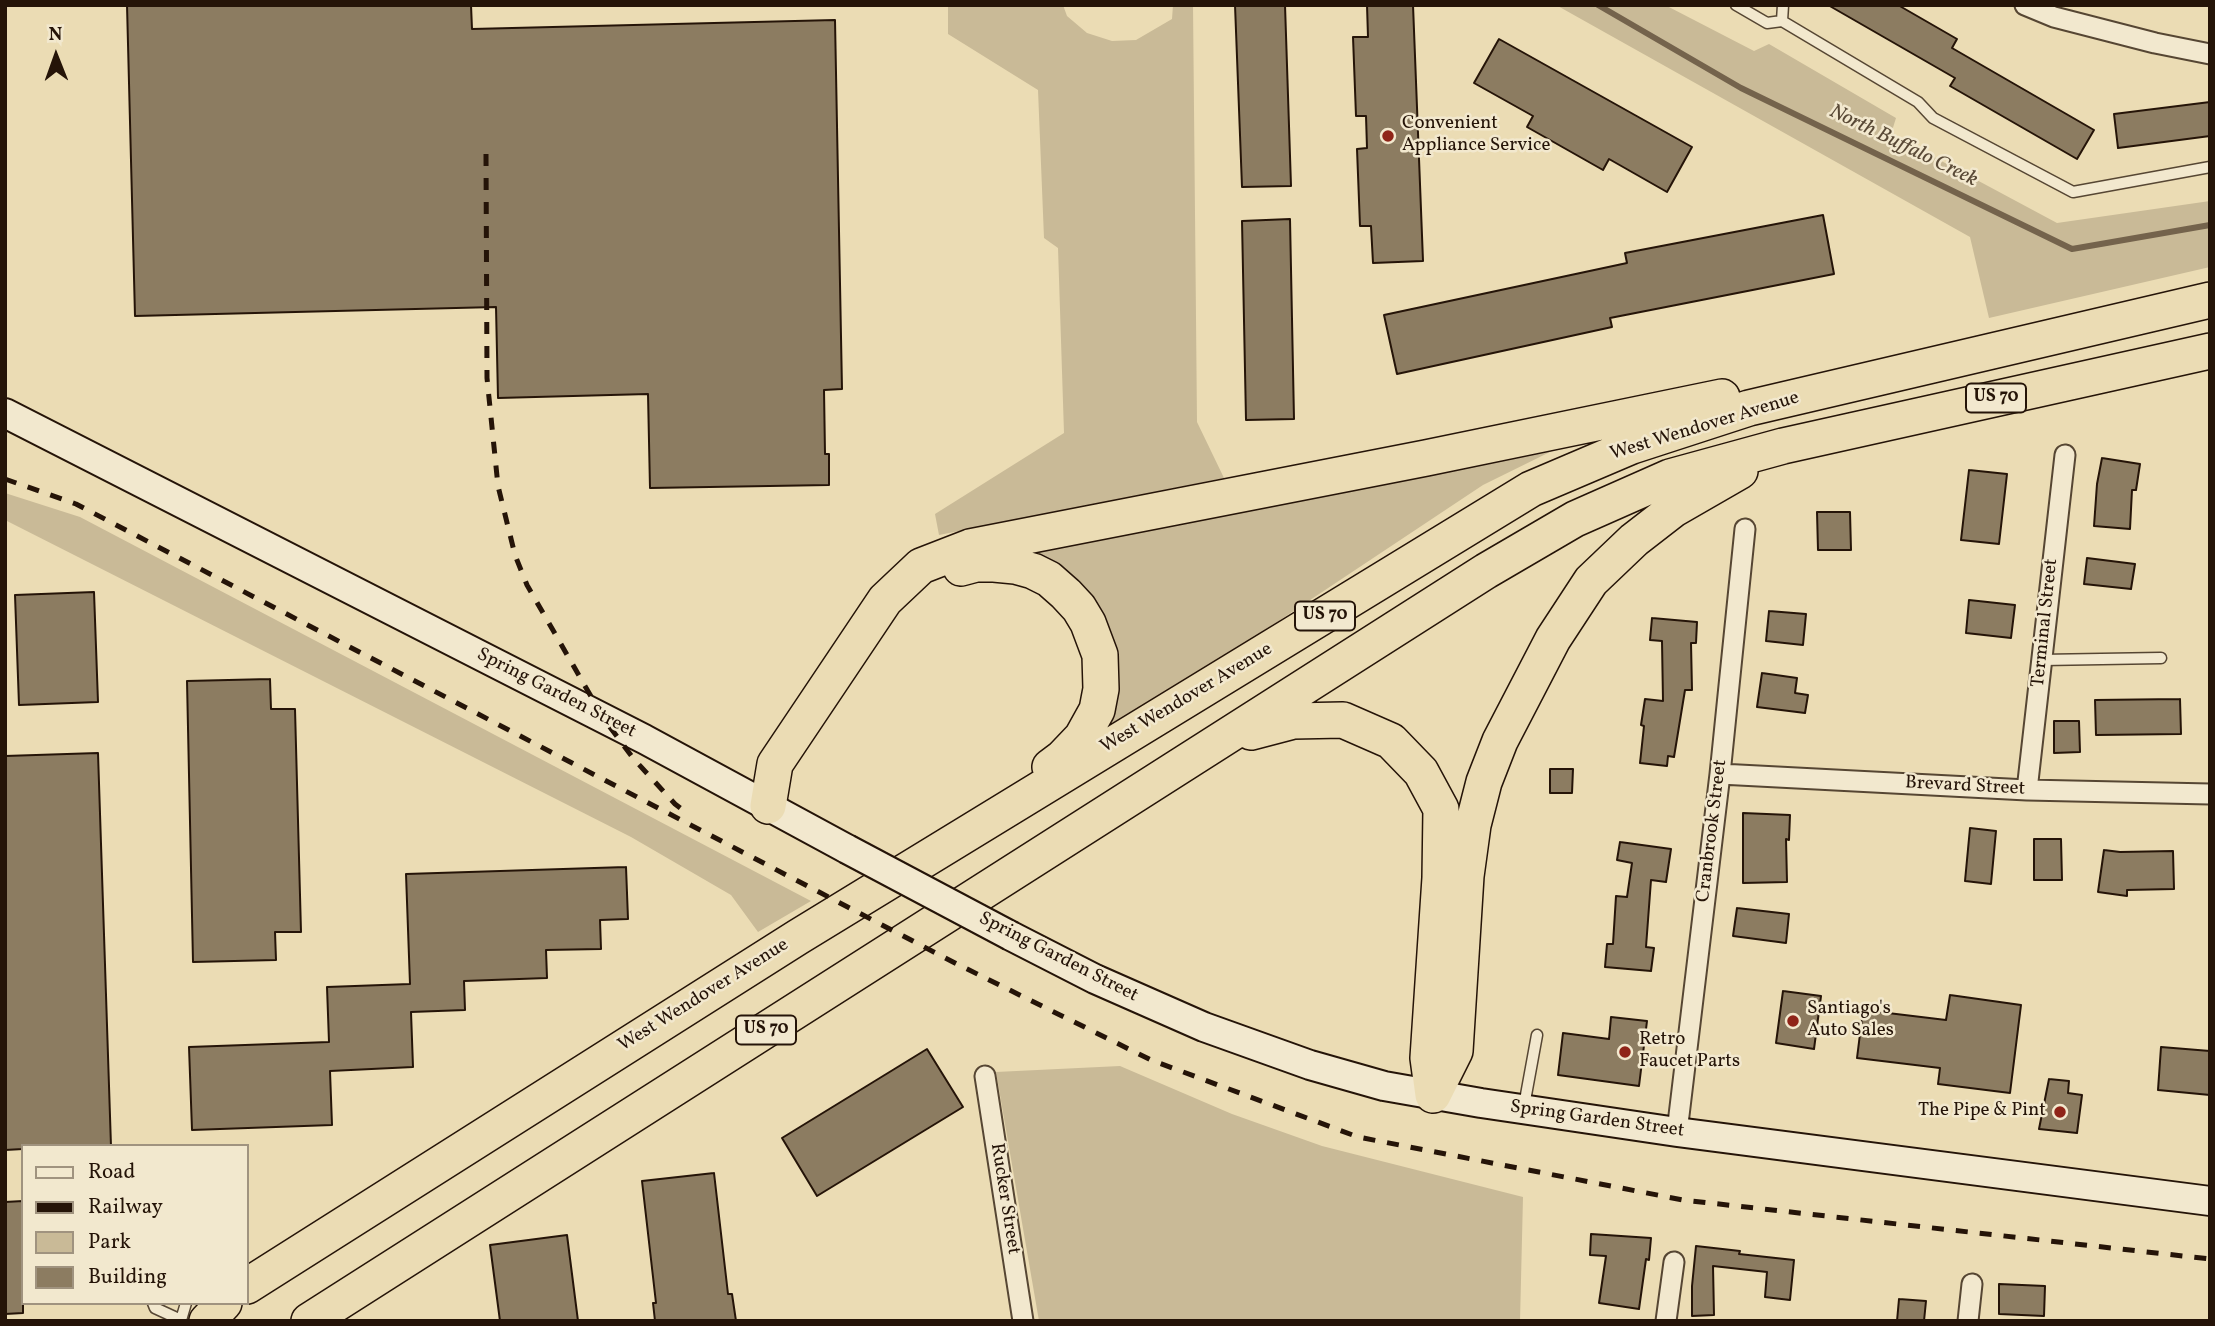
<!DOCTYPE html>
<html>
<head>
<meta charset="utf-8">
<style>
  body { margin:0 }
  #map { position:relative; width:2215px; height:1326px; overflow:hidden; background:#ebdcb4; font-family:Vollkorn,serif }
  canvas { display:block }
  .frame { position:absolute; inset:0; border:7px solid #251408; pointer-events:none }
  .legend { position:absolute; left:21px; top:1144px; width:228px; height:161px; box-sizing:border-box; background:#f2e8ce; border:2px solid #a0937f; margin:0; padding:9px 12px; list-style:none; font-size:21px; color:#251408 }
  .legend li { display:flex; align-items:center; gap:14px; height:35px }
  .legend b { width:35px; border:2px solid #a0937f }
  .north { position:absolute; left:21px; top:21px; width:70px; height:70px; -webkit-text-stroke:5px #f2e8ce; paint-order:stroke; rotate:359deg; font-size:19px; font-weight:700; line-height:28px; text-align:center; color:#251408 }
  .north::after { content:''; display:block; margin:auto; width:24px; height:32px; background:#251408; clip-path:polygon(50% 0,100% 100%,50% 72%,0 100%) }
</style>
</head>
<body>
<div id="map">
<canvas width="2215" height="1326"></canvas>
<div class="frame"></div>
<ul class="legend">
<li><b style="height:9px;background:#f2e8ce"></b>Road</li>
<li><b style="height:9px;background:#251408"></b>Railway</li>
<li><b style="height:19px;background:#c9ba97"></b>Park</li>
<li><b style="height:19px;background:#8c7c61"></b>Building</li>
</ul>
<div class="north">N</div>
</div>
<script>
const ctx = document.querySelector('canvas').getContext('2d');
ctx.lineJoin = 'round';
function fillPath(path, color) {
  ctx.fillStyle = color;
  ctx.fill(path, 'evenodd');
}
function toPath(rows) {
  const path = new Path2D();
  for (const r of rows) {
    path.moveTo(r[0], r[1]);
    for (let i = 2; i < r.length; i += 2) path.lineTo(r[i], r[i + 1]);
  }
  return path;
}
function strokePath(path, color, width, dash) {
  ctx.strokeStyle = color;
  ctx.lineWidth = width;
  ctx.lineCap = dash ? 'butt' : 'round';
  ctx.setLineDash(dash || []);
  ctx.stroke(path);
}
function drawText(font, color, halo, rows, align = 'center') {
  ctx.font = font + ' Vollkorn,serif';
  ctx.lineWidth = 5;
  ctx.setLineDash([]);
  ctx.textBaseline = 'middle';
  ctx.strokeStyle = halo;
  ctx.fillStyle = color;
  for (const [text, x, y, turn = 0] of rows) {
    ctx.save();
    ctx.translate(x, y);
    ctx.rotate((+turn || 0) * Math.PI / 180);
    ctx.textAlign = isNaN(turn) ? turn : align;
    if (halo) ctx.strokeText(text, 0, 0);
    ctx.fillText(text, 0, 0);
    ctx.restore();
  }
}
fillPath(toPath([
  [948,5,1063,5,1067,16,1087,33,1112,41,1136,40,1172,19,1173,5,1193,5,1197,422,1224,478,939,535,935,514,1064,433,1058,248,1044,238,1038,90,948,34],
  [1556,5,1665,5,1754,51,1769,44,1896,118,1891,134,2057,223,2210,201,2210,267,1989,318,1970,237],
  [1558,448,1483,485,1086,749,1114,668,1012,556],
  [5,493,80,517,811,901,758,932,731,895,631,837,5,520],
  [1120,1066,1232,1114,1322,1146,1523,1197,1520,1321,1039,1321,996,1072]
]), '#c9ba97');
strokePath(toPath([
  [1598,5,1741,88,2072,249,2210,225]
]), '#74634c', 6);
const building = toPath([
  [127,5,471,5,472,29,835,20,842,389,824,390,825,454,829,454,829,485,650,488,648,394,498,398,496,307,135,316,127,5],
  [1235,5,1285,5,1291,186,1242,187,1235,5],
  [1367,5,1413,5,1423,261,1373,263,1371,226,1360,226,1357,149,1367,148,1366,116,1356,116,1353,37,1368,37,1367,5],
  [1828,5,1898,5,1957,39,1952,48,2094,130,2077,159,1950,86,1955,78,1828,5],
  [1499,39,1692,147,1667,192,1609,159,1603,170,1527,127,1533,116,1474,83,1499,39],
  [2210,102,2210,136,2118,148,2114,114,2210,102],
  [1823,215,1834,274,1610,318,1612,327,1397,374,1384,315,1627,263,1625,253,1823,215],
  [1290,219,1294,419,1246,420,1242,221,1290,219],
  [2102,458,2140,464,2136,490,2132,490,2130,529,2094,526,2097,484,2102,458],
  [1969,470,2007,474,1999,544,1961,540,1969,470],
  [1817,512,1850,512,1851,550,1818,550,1817,512],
  [2087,558,2135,564,2131,589,2084,584,2087,558],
  [94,592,98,702,19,705,15,595,94,592],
  [1969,600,2015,605,2011,638,1966,633,1969,600],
  [1769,611,1806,614,1803,645,1766,641,1769,611],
  [1652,618,1697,622,1696,643,1691,643,1692,690,1685,690,1674,757,1668,756,1667,766,1640,763,1644,726,1641,725,1645,699,1663,701,1662,641,1650,640,1652,618],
  [1762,673,1797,678,1795,693,1808,695,1805,713,1757,707,1762,673],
  [270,679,271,709,295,709,301,932,275,932,276,960,193,962,187,681,270,679],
  [2180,699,2181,734,2096,735,2095,700,2180,699],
  [2054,721,2079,721,2080,752,2054,753,2054,721],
  [98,753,111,1146,23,1146,23,1149,5,1150,5,756,98,753],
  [1550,769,1573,769,1572,793,1550,793,1550,769],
  [1743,813,1790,815,1789,840,1786,839,1787,882,1743,883,1743,813],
  [1970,828,1996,831,1991,884,1965,881,1970,828],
  [2034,839,2061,839,2062,880,2034,880,2034,839],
  [1620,842,1671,849,1666,882,1651,880,1646,947,1654,948,1651,971,1605,967,1607,944,1613,944,1616,896,1627,897,1632,863,1617,860,1620,842],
  [2104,850,2120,852,2173,851,2174,889,2127,890,2127,896,2098,892,2104,850],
  [626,867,628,919,600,920,601,949,546,950,547,978,464,981,465,1010,411,1012,413,1067,330,1071,332,1125,192,1130,189,1047,329,1042,327,987,410,984,406,874,626,867],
  [1737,908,1789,914,1786,943,1733,936,1737,908],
  [1783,991,1821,996,1814,1049,1776,1043,1783,991],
  [1950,995,2021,1005,2010,1093,1938,1084,1940,1068,1857,1058,1863,1010,1946,1020,1950,995],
  [1611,1017,1647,1021,1639,1086,1558,1075,1563,1033,1609,1039,1611,1017],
  [2161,1047,2210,1051,2210,1095,2158,1090,2161,1047],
  [927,1049,963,1107,817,1196,782,1138,927,1049],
  [2049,1079,2069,1081,2068,1093,2082,1095,2077,1133,2039,1129,2049,1079],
  [714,1173,728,1294,732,1294,736,1321,655,1321,653,1303,656,1303,642,1181,714,1173],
  [23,1201,23,1313,5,1314,5,1202,23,1201],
  [1591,1234,1651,1238,1649,1260,1646,1259,1639,1309,1599,1303,1606,1256,1590,1255,1591,1234],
  [567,1235,578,1321,500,1321,490,1245,567,1235],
  [1696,1246,1740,1251,1739,1254,1794,1260,1790,1300,1765,1297,1767,1272,1713,1266,1714,1315,1692,1316,1692,1286,1696,1246],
  [1999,1284,2045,1286,2044,1316,1999,1314,1999,1284],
  [1899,1299,1926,1301,1924,1321,1897,1321,1899,1299]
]);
fillPath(building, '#8c7c61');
strokePath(building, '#251408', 2);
const service = toPath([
  [1736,5,1767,23,1782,21,1918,102,1933,118,2073,192,2210,167],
  [1782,21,1783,5],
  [2042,660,2161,658],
  [1524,1106,1537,1035],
  [153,1303,155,1308,181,1320,186,1303]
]);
const minor = toPath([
  [2025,5,2054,17,2155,43,2210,54],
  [1720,774,2027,790,2210,794],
  [2027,790,2065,455],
  [985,1076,1023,1321],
  [1677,1132,1720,774,1745,529],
  [1666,1321,1674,1262],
  [1968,1321,1972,1284]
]);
const secondary = toPath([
  [5,413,644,739,847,849],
  [1011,936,1095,979,1204,1027,1310,1065,1384,1086,1481,1103,1677,1132,2210,1201]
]);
const motorway = toPath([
  [961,568,976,564,994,564,1015,566,1033,571,1049,579,1066,594,1079,608,1088,623,1100,655,1101,689,1097,710,1082,737,1062,758,1050,767],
  [1251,732,1293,721,1343,720,1391,741,1421,772,1441,809,1440,878,1428,1058,1433,1095],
  [768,806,775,764,885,600,921,566,970,547,1426,458,1722,397],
  [1433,1095,1455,1051,1466,876,1473,825,1484,782,1500,741,1553,639,1591,581,1634,540,1674,509,1740,471],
  [247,1286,798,937,1531,489,1632,446,1749,408,2210,300],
  [207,1321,224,1303],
  [309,1321,1486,571,1575,519,1670,477,1783,446,2210,351]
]);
strokePath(service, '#564633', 13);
strokePath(minor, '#564633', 23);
strokePath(secondary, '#251408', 32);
strokePath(motorway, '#251408', 38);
strokePath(service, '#f2e8ce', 10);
strokePath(minor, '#f2e8ce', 19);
strokePath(secondary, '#f2e8ce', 28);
strokePath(motorway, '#ebdcb4', 35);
strokePath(toPath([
  [486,154,487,378,498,486,515,555,527,585,604,719,633,758,675,804,688,814],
  [5,479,76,504,953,962,1151,1060,1358,1137,1683,1200,2210,1259]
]), '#251408', 5, [12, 12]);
const secondaryBridge = toPath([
  [847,849,1011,936]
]);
strokePath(secondaryBridge, '#251408', 32, []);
strokePath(secondaryBridge, '#f2e8ce', 28);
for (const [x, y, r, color] of [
  [1388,136,7,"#8f2418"],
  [1793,1021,7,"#8f2418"],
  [1625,1052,7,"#8f2418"],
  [2060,1112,7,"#8f2418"]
]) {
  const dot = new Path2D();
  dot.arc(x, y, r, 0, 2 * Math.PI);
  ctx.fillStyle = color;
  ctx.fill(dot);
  strokePath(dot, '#f2e8ce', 2.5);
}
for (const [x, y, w] of [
  [1996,398,60],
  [1325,616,60],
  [766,1030,60]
]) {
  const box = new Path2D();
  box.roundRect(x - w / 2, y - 14.5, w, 29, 5);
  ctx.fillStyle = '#f2e8ce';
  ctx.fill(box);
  strokePath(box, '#251408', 2);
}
drawText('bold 18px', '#251408', null, [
  ["US 70",1996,398],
  ["US 70",1325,616],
  ["US 70",766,1030]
]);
drawText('19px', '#251408', '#f2e8ce', [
  ["Convenient",1402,125],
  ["Appliance Service",1402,147],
  ["Santiago's",1807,1010],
  ["Auto Sales",1807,1032],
  ["Retro",1639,1041],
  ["Faucet Parts",1639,1063],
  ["The Pipe & Pint",2046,1112,"right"]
], 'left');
drawText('19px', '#251408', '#f2e8ce', [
  ["West Wendover Avenue",1705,427,-17],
  ["Terminal Street",2046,623,-84],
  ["Spring Garden Street",556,694,27],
  ["West Wendover Avenue",1187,699,-31],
  ["Brevard Street",1965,787,3],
  ["Cranbrook Street",1713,831,-83],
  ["Spring Garden Street",1058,958,27],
  ["West Wendover Avenue",704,996,-32],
  ["Spring Garden Street",1597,1120,8],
  ["Rucker Street",1004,1199,81]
]);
drawText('italic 21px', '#594936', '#f2e8ce', [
  ["North Buffalo Creek",1903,147,26]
]);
</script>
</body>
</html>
